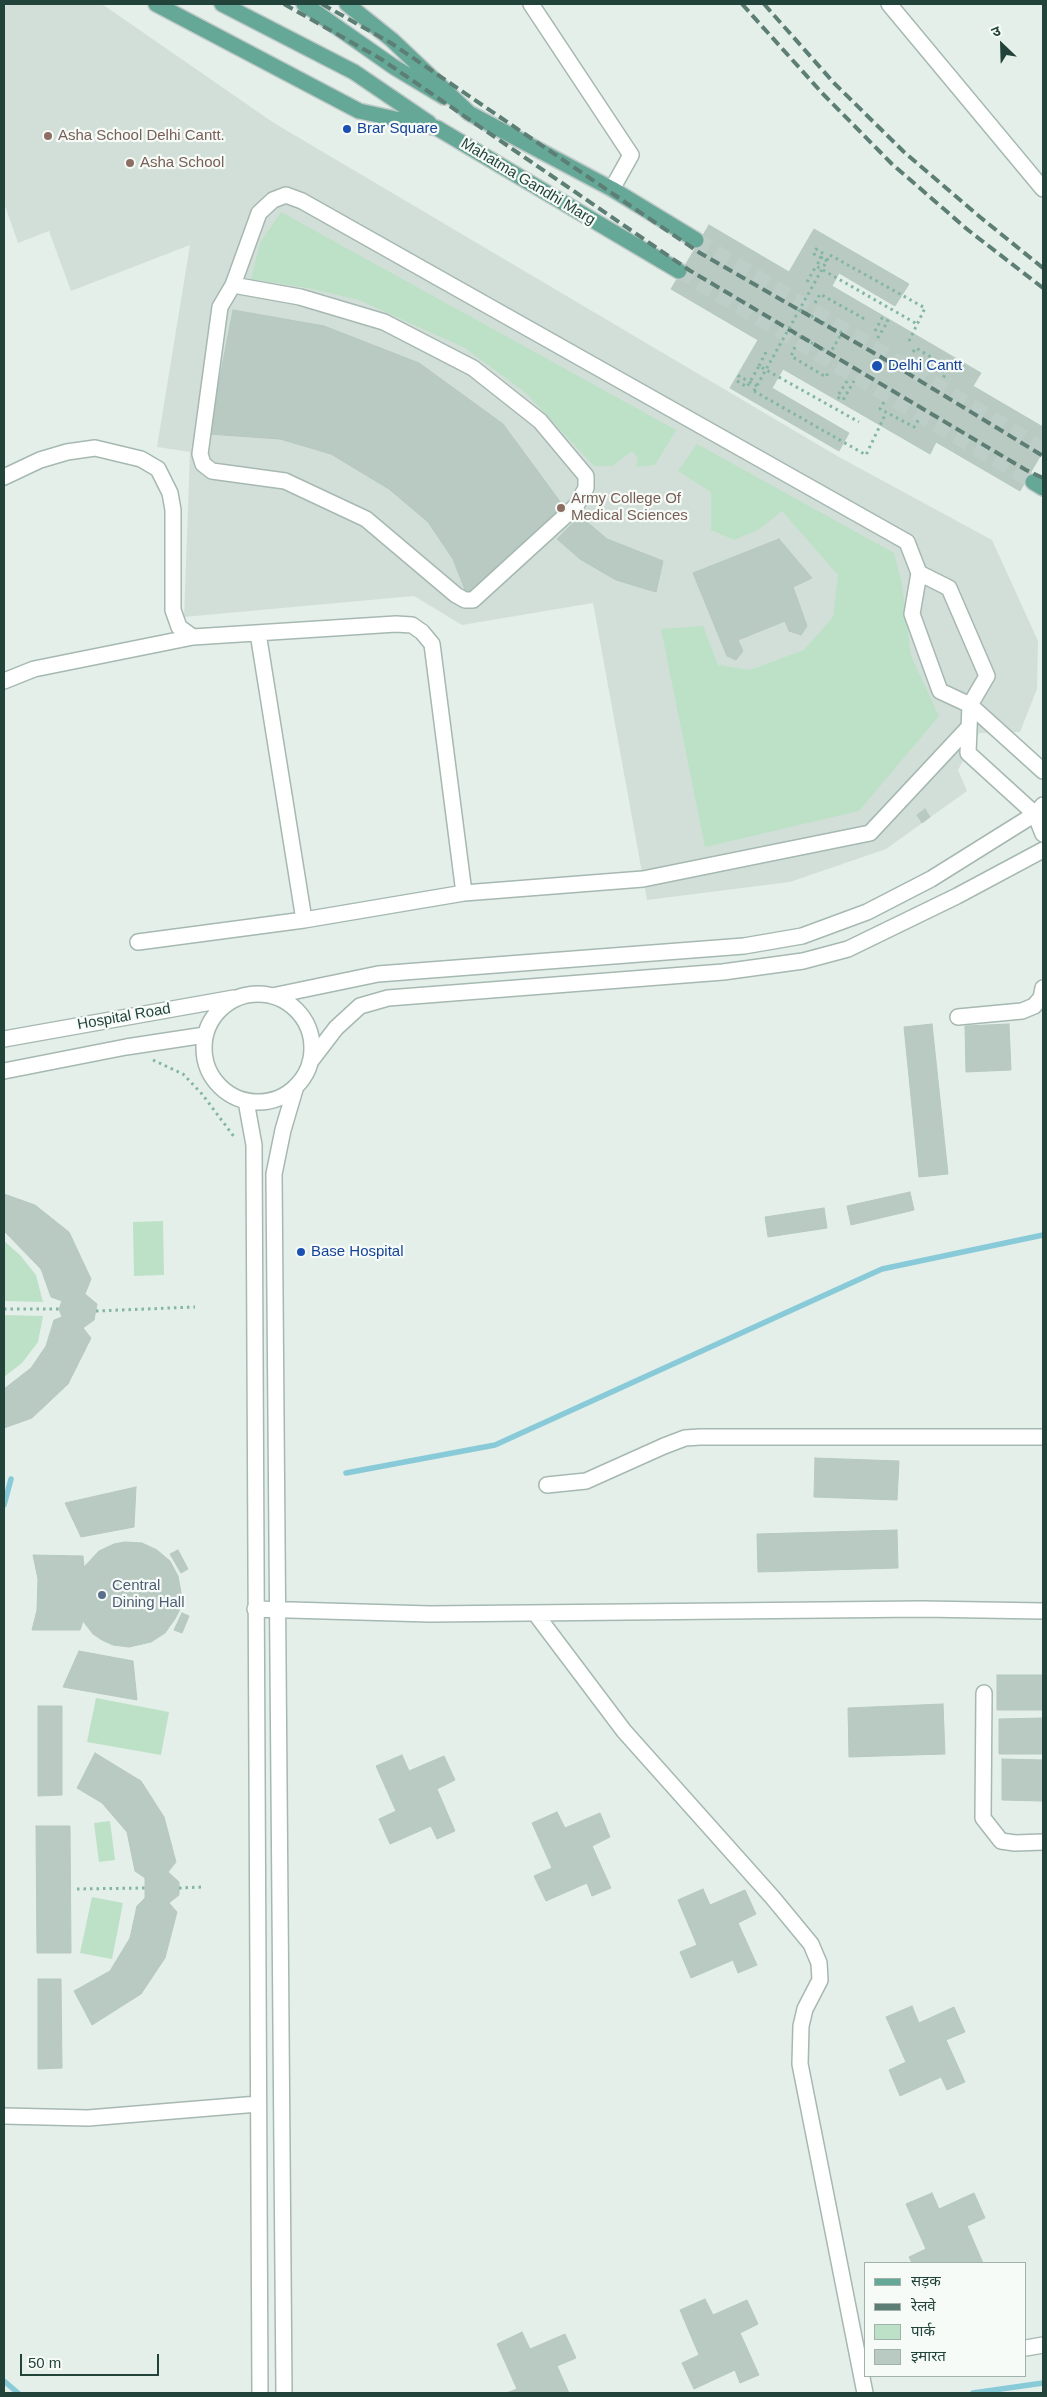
<!DOCTYPE html>
<html>
<head>
<meta charset="utf-8">
<style>
  body { margin:0 }
  #map { position:relative; width:1047px; height:2397px; overflow:hidden; background:#e4efea; font-family:Helvetica,"Noto Sans Devanagari",sans-serif }
  canvas { display:block }
  .frame { position:absolute; inset:0; border:5px solid #22433a; pointer-events:none }
  .legend { position:absolute; left:864px; top:2262px; width:162px; height:115px; box-sizing:border-box; background:#f6fbf8; border:1px solid #a1b1ac; margin:0; padding:6px 9px; list-style:none; font-size:15px; color:#22433a }
  .legend li { display:flex; align-items:center; gap:10px; height:25px }
  .legend b { width:25px; border:1px solid #a1b1ac }
  .north { position:absolute; left:977px; top:20px; width:50px; height:50px; -webkit-text-stroke:4px #f6fbf8; paint-order:stroke; rotate:336deg; font-size:14px; font-weight:700; line-height:20px; text-align:center; color:#22433a }
  .north::after { content:''; display:block; margin:auto; width:18px; height:22px; background:#22433a; clip-path:polygon(50% 0,100% 100%,50% 72%,0 100%) }
  .scale { position:absolute; left:20px; top:2354px; width:139px; height:22px; box-sizing:border-box; border:2px solid #22433a; border-top:0; padding-left:6px; font-size:15px; line-height:18px; white-space:nowrap; color:#22433a; -webkit-text-stroke:4px #f6fbf8; paint-order:stroke }
</style>
</head>
<body>
<div id="map">
<canvas width="1047" height="2397"></canvas>
<div class="frame"></div>
<ul class="legend">
<li><b style="height:6px;background:#66a897"></b>सड़क</li>
<li><b style="height:6px;background:#5d7e75"></b>रेलवे</li>
<li><b style="height:14px;background:#bce1c6"></b>पार्क</li>
<li><b style="height:14px;background:#b9cac3"></b>इमारत</li>
</ul>
<div class="north">उ</div>
<div class="scale">50 m</div>
</div>
<script>
const ctx = document.querySelector('canvas').getContext('2d');
ctx.lineJoin = 'round';
function fillPath(path, color) {
  ctx.fillStyle = color;
  ctx.fill(path, 'evenodd');
}
function toPath(rows) {
  const path = new Path2D();
  for (const r of rows) {
    if (r.length === 3) {
      path.moveTo(r[0] + r[2], r[1]);
      path.arc(r[0], r[1], r[2], 0, 2 * Math.PI);
      continue;
    }
    path.moveTo(r[0], r[1]);
    for (let i = 2; i < r.length; i += 2) path.lineTo(r[i], r[i + 1]);
  }
  return path;
}
function strokePath(path, color, width, dash) {
  ctx.strokeStyle = color;
  ctx.lineWidth = width;
  ctx.lineCap = dash ? 'butt' : 'round';
  ctx.setLineDash(dash || []);
  ctx.stroke(path);
}
function drawText(font, color, halo, rows, align = 'center') {
  ctx.font = font + ' Helvetica,sans-serif';
  ctx.lineWidth = 4.5;
  ctx.setLineDash([]);
  ctx.textBaseline = 'middle';
  ctx.strokeStyle = halo;
  ctx.fillStyle = color;
  for (const [text, x, y, turn = 0] of rows) {
    ctx.save();
    ctx.translate(x, y);
    ctx.rotate((+turn || 0) * Math.PI / 180);
    ctx.textAlign = isNaN(turn) ? turn : align;
    if (halo) ctx.strokeText(text, 0, 0);
    ctx.fillText(text, 0, 0);
    ctx.restore();
  }
}
fillPath(toPath([
  [10,4,102,4,274,123,839,457,992,540,1038,641,1037,689,1020,732,979,733,958,770,967,791,886,849,790,882,647,900,593,603,462,625,414,596,184,617,190,452,157,447,190,245,71,291,49,231,18,243,4,203,4,6]
]), '#d2dfd9');
fillPath(toPath([
  [281,212,676,430,655,465,636,467,638,458,632,451,612,466,594,466,526,393,465,348,359,300,308,288,251,279,260,243],
  [697,444,894,553,902,584,911,656,939,716,859,811,705,847,661,629,703,626,718,665,750,670,804,650,833,617,838,575,782,511,758,530,734,540,711,530,711,492,678,471],
  [163,1221,164,1275,134,1276,133,1222],
  [4,1241,20,1255,36,1275,43,1302,4,1301],
  [4,1315,43,1316,38,1342,22,1363,4,1377],
  [96,1698,169,1712,161,1755,87,1742],
  [110,1821,115,1860,99,1862,94,1823],
  [92,1897,123,1903,112,1959,80,1953]
]), '#bce1c6');
strokePath(toPath([
  [346,1473,495,1445,882,1269,1043,1235],
  [4,1505,11,1479],
  [4,2381,18,2393],
  [973,2393,1043,2383]
]), '#89cad8', 5.5);
const building = toPath([
  [709,225,789,272,814,229,909,284,895,306,839,273,832,286,981,373,973,386,1043,427,1043,451,1020,491,936,442,930,454,783,369,772,388,849,433,839,451,730,388,758,340,671,289,709,225],
  [233,310,324,326,419,363,503,424,564,507,467,595,453,559,428,522,389,489,331,454,280,439,209,434,233,310],
  [580,516,607,539,663,561,656,592,616,580,580,559,557,539,580,516],
  [779,539,812,578,793,587,807,626,801,635,789,631,785,621,738,640,743,651,736,660,727,656,693,573,779,539],
  [925,809,930,817,922,823,917,815,925,809],
  [932,1024,948,1174,919,1177,904,1027,932,1024],
  [1009,1024,1011,1070,966,1072,965,1026,1009,1024],
  [910,1192,914,1210,851,1225,847,1206,910,1192],
  [4,1194,35,1205,69,1232,91,1279,85,1294,97,1304,94,1320,83,1328,91,1338,68,1384,32,1418,4,1428,4,1389,31,1368,46,1346,54,1320,62,1317,59,1309,62,1301,51,1297,41,1269,4,1231,4,1194],
  [824,1208,827,1228,768,1237,765,1217,824,1208],
  [815,1458,899,1461,897,1500,814,1497,815,1458],
  [136,1487,134,1527,81,1537,65,1503,136,1487],
  [897,1530,898,1568,758,1572,757,1534,897,1530],
  [125,1542,142,1543,157,1550,170,1561,178,1576,181,1592,180,1609,175,1619,165,1633,151,1642,129,1647,113,1645,102,1640,93,1634,83,1621,80,1630,32,1630,37,1610,38,1579,33,1555,83,1556,84,1567,99,1551,114,1544,125,1542],
  [178,1550,188,1569,181,1573,170,1554,178,1550],
  [182,1613,189,1616,182,1633,174,1630,182,1613],
  [79,1651,133,1661,137,1700,63,1687,79,1651],
  [997,1675,1043,1675,1043,1710,997,1710,997,1675],
  [943,1704,945,1754,849,1757,848,1708,943,1704],
  [38,1706,62,1706,62,1795,38,1796,38,1706],
  [1043,1718,1043,1754,999,1754,999,1719,1043,1718],
  [95,1753,141,1781,164,1817,176,1862,168,1872,179,1882,179,1895,169,1903,177,1912,165,1958,141,1994,92,2025,74,1991,110,1971,130,1938,137,1906,145,1898,145,1878,135,1871,127,1832,102,1803,77,1788,95,1753],
  [402,1755,409,1771,444,1756,455,1780,437,1789,455,1831,437,1839,431,1826,390,1844,379,1819,396,1811,376,1766,402,1755],
  [1002,1759,1043,1760,1043,1801,1002,1800,1002,1759],
  [557,1812,565,1828,600,1813,610,1837,592,1846,611,1888,592,1896,587,1883,546,1901,534,1876,552,1868,532,1823,557,1812],
  [36,1826,70,1826,71,1953,37,1953,36,1826],
  [703,1889,710,1905,745,1890,756,1914,738,1923,757,1965,738,1973,733,1960,691,1978,680,1952,697,1945,678,1900,703,1889],
  [38,1979,61,1979,62,2068,38,2069,38,1979],
  [912,2006,919,2023,954,2007,965,2032,946,2040,965,2082,947,2090,941,2077,900,2096,889,2070,906,2062,886,2017,912,2006],
  [932,2193,939,2209,974,2193,985,2218,967,2226,983,2263,912,2263,909,2257,926,2249,906,2204,932,2193],
  [705,2299,713,2315,747,2300,758,2324,740,2333,759,2375,740,2383,735,2370,694,2389,682,2363,699,2355,680,2310,705,2299],
  [522,2332,530,2349,565,2334,576,2358,557,2366,569,2393,506,2393,517,2389,497,2344,522,2332]
]);
fillPath(building, '#b9cac3');
strokePath(building, '#b6c9c1', 1);
strokePath(toPath([
  [696,240,1043,449],
  [679,271,1033,482]
]), '#bdcdc7', 15, [15, 8]);
const minor = toPath([
  [531,4,631,155,612,189],
  [889,4,1043,189],
  [233,285,300,297,384,322,473,368,540,421,586,476,586,488,576,506,473,600,465,600,456,595,366,519,285,481,212,471,203,464,200,454,220,307,233,285,259,213,273,200,286,195,302,201,907,542,919,573,949,588,987,676,970,705,1043,771],
  [4,477,40,460,67,452,95,448,141,459,158,469,170,493,173,510,173,610,179,627,193,637,396,624,412,625,422,632,432,644,464,893],
  [919,573,912,614,940,691,970,705,968,753,1035,814,1043,834],
  [258,633,304,920],
  [4,681,34,669,193,637],
  [138,942,304,920,464,893,643,879,870,833,969,727],
  [258,1048,54],
  [272,996,378,974,744,946,802,936,867,912,931,879,1035,814,1043,805],
  [958,1017,1022,1011,1034,1006,1041,998,1043,988],
  [4,1039,234,998],
  [310,1062,336,1028,360,1006,388,998,723,972,803,961,848,949,957,896,1043,850],
  [4,1071,126,1047,205,1035],
  [246,1101,254,1145,260,2393],
  [547,1485,586,1481,664,1446,685,1438,700,1437,1043,1437],
  [255,1609,430,1614,922,1609,1043,1611],
  [535,1613,624,1731,773,1898,811,1944,819,1963,820,1980,805,2009,801,2026,800,2064,865,2393],
  [984,1693,983,1818,1001,1841,1015,1843,1043,1842],
  [4,2116,88,2118,258,2104],
  [1026,2348,1043,2345],
  [284,2393,274,1174,283,1130,296,1086]
]);
const major = toPath([
  [156,4,359,111,437,128,679,271],
  [222,4,354,72,429,123],
  [304,4,394,67,444,97],
  [347,4,392,40,469,113,612,189,696,240],
  [1033,482,1043,488]
]);
strokePath(minor, '#a6b8b2', 18);
strokePath(major, '#c1cac8', 18);
strokePath(toPath([
  [830,255,925,308,909,341],
  [827,261,814,254,816,249,824,254,816,266,917,324],
  [807,282,816,266],
  [815,303,820,294,863,318,860,322],
  [788,330,830,353,842,333,799,309],
  [875,331,882,318,888,321,877,339],
  [795,347,791,356,826,377,829,371],
  [913,352,916,348,949,368,943,378],
  [759,366,767,350],
  [847,381,837,397,843,400,854,381],
  [757,386,739,376,737,381,747,387,759,366,859,422],
  [754,391,866,455,885,415],
  [884,402,880,409,914,427,919,419],
  [153,1060,183,1074,202,1094,235,1138],
  [4,1309,59,1309],
  [96,1311,195,1307],
  [179,1888,202,1887],
  [77,1889,145,1888]
]), '#82b5a6', 3, [2.5, 4]);
strokePath(minor, '#fff', 15);
strokePath(major, '#66a897', 15);
strokePath(toPath([
  [284,4,381,59,689,270,1026,470,1043,478],
  [322,4,391,43,700,253,881,357,1043,456],
  [742,4,823,94,892,164,968,230,1043,288],
  [764,4,834,83,904,152,980,217,1043,268]
]), '#5d7e75', 4, [10, 5]);
strokePath(toPath([
  [754,391,830,255]
]), '#82b5a6', 3, [2.5, 4]);
for (const [x, y, r, color] of [
  [347,129,5,"#1a4fb4"],
  [48,136,5,"#8d6e63"],
  [130,163,5,"#8d6e63"],
  [877,366,6,"#1a4fb4"],
  [561,508,5,"#8d6e63"],
  [301,1252,5,"#1a4fb4"],
  [102,1595,5,"#5c6f8a"]
]) {
  const dot = new Path2D();
  dot.arc(x, y, r, 0, 2 * Math.PI);
  ctx.fillStyle = color;
  ctx.fill(dot);
  strokePath(dot, '#f6fbf8', 2);
}
drawText('15px', '#164399', '#f6fbf8', [
  ["Brar Square",357,129],
  ["Delhi Cantt",888,366],
  ["Base Hospital",311,1252]
], 'left');
drawText('15px', '#785e54', '#f6fbf8', [
  ["Asha School Delhi Cantt.",58,136],
  ["Asha School",140,163],
  ["Army College Of",571,499],
  ["Medical Sciences",571,516]
], 'left');
drawText('15px', '#22433a', '#f6fbf8', [
  ["Mahatma Gandhi Marg",528,182,31],
  ["Hospital Road",124,1017,-10]
]);
drawText('15px', '#4e5e75', '#f6fbf8', [
  ["Central",112,1586],
  ["Dining Hall",112,1603]
], 'left');
</script>
</body>
</html>
